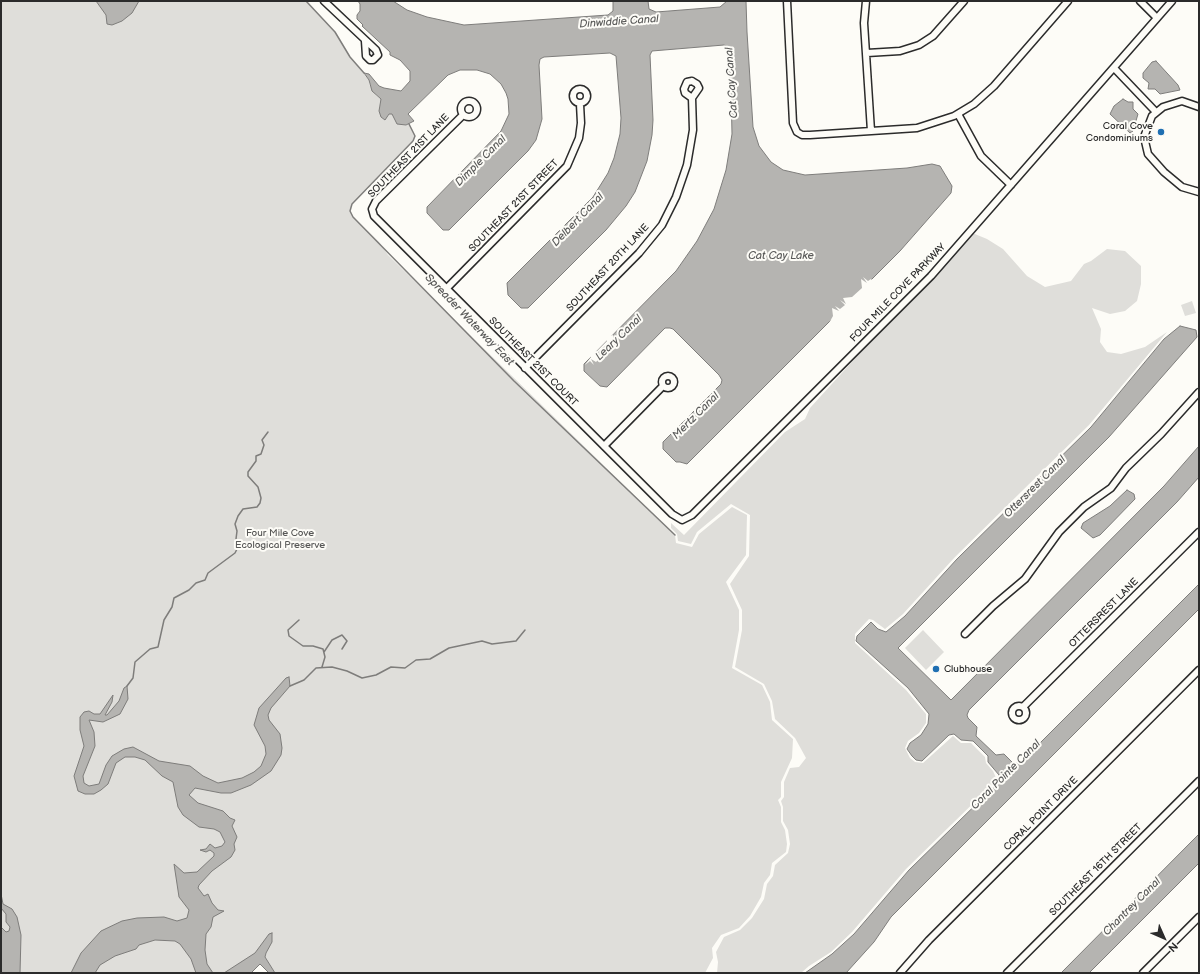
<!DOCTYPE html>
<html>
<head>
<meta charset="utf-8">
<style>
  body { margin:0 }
  #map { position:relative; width:1200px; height:974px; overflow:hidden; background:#fdfcf7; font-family:"Balsamiq Sans",sans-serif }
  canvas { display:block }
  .frame { position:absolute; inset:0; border:2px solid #2b2b2b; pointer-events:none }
  .north { position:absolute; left:1144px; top:918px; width:40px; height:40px; -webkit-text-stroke:3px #fdfcf7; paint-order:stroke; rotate:135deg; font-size:11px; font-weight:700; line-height:16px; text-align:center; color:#2b2b2b }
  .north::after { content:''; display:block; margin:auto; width:14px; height:18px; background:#2b2b2b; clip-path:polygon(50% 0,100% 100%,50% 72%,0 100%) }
</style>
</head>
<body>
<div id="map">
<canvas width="1200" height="974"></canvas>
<div class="frame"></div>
<div class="north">N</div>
</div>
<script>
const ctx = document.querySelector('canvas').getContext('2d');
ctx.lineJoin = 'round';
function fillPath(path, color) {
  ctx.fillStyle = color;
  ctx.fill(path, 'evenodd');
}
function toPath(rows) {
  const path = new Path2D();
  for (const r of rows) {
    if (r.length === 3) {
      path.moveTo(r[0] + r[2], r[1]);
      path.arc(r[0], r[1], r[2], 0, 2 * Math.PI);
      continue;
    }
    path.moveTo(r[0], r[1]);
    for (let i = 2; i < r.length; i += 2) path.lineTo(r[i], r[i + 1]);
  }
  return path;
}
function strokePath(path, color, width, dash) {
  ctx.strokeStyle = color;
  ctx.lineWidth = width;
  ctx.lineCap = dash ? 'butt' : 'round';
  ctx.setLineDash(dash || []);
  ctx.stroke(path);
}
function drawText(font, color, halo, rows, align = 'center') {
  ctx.font = font + ' "Balsamiq Sans",sans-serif';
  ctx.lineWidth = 4;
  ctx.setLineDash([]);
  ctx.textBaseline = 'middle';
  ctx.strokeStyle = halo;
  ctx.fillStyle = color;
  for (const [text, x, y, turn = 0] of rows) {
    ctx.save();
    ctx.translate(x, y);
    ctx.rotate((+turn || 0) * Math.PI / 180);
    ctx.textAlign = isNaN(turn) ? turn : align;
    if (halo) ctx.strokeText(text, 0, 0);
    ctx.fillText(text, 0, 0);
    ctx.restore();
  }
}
fillPath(toPath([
  [1,1,306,1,335,32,350,57,369,80,370,86,376,95,381,99,382,102,379,107,387,117,389,114,393,114,406,125,409,124,415,136,413,141,352,204,350,211,353,217,379,242,388,255,675,535,676,543,692,547,699,534,732,507,747,515,746,555,726,582,739,610,739,630,732,668,762,685,770,702,772,720,793,739,792,758,781,782,781,797,778,800,781,807,781,822,785,830,787,844,786,852,772,863,770,875,764,883,761,897,750,916,739,928,721,935,712,948,713,958,705,973,275,973,265,957,266,953,246,973,1,973],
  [970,232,987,239,1003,249,1027,276,1045,287,1071,281,1084,264,1091,261,1107,249,1125,251,1141,266,1141,284,1137,301,1125,311,1110,314,1092,308,1101,329,1100,342,1107,352,1121,354,1145,347,1167,332,1089,425,955,557,903,614,885,629,873,620,869,619,855,634,855,643,906,690,926,714,926,723,919,733,908,741,905,748,910,758,915,762,923,763,953,736,961,743,971,743,985,757,986,763,993,771,997,780,906,869,852,932,831,952,809,966,801,973,717,973,718,962,716,952,724,937,740,930,752,918,764,899,767,884,773,876,775,865,788,853,790,844,788,830,783,821,783,807,781,801,784,797,784,782,790,768,799,767,806,758,795,738,775,719,772,701,764,684,735,667,742,630,742,610,730,584,749,556,750,515,731,504,697,532,691,544,678,541,677,534,671,528,671,523,684,535,785,432,805,419,810,408],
  [1192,301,1196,313,1185,316,1181,305],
  [923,630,944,652,926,670,905,648]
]), '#dfdeda');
const water = toPath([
  [96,1,139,1,132,13,122,21,112,25,107,24,106,15,96,1],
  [358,1,393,1,407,10,427,17,464,25,608,15,613,11,613,1,648,1,649,9,656,12,720,7,727,1,746,1,747,32,753,127,759,146,771,162,783,170,805,175,907,168,932,164,940,166,952,186,951,193,900,251,687,464,680,462,676,462,663,449,663,442,721,384,722,380,719,375,673,329,670,328,665,328,607,387,600,386,584,371,584,364,676,271,697,241,714,209,726,170,732,134,731,89,726,46,724,45,652,51,650,55,653,120,652,135,647,161,635,192,626,206,606,230,528,308,521,308,508,295,507,283,593,197,608,173,614,158,620,134,621,118,616,56,610,53,544,57,540,59,539,65,542,119,536,140,528,151,449,230,443,230,427,213,427,207,501,131,509,114,508,99,506,93,501,84,490,74,477,70,460,70,448,75,408,114,414,121,406,125,397,124,392,114,389,114,385,120,381,117,379,111,381,99,372,91,369,80,364,73,369,74,379,86,384,88,401,91,410,81,410,71,400,60,390,55,390,52,362,26,363,25,357,19,357,15,360,11,360,4,358,1],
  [1156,61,1178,85,1180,90,1160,94,1155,89,1148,89,1149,83,1143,78,1143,73,1152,62,1156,61],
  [1123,99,1128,102,1133,102,1133,109,1138,114,1133,131,1130,133,1110,114,1114,106,1123,99],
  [1180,326,1196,330,1197,337,1109,437,898,648,951,700,1164,486,1199,446,1199,477,1177,502,969,710,967,715,968,718,977,727,976,736,996,755,1004,754,1013,763,1020,763,1199,584,1199,609,891,917,874,942,846,973,805,973,832,954,854,934,909,870,1000,781,999,775,988,762,988,756,973,741,961,740,954,734,949,735,922,761,916,760,912,756,907,749,910,743,921,735,928,724,929,714,908,688,856,641,857,636,871,622,878,629,886,632,905,616,957,559,1091,427,1164,339,1180,326],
  [1127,490,1134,494,1135,499,1100,535,1093,538,1081,528,1083,523,1110,506,1127,490],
  [289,677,290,686,271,708,268,715,269,720,280,734,282,748,281,755,271,771,251,785,231,793,221,793,195,788,189,795,198,803,223,811,230,818,235,820,232,826,237,837,234,844,235,850,231,857,212,871,199,885,198,888,204,896,208,894,212,903,218,910,224,911,213,917,211,927,206,934,205,950,207,964,213,973,196,973,191,959,180,944,175,941,155,940,139,945,136,949,115,956,100,965,95,973,71,973,81,953,101,931,122,921,137,918,164,917,177,921,187,918,189,910,179,897,174,864,184,873,197,872,214,856,214,853,210,850,206,852,200,850,206,849,210,844,215,848,222,846,225,842,220,832,214,829,199,827,183,815,178,807,173,782,162,776,145,760,135,757,125,757,116,763,108,784,101,790,94,794,85,794,78,791,74,776,84,746,80,730,80,717,84,712,89,711,94,714,100,714,113,695,112,702,105,715,107,715,119,701,124,688,127,686,128,699,120,714,103,722,89,720,94,732,95,746,83,776,84,783,89,786,99,784,106,765,112,756,124,749,133,747,159,761,190,766,203,776,218,783,242,778,254,772,261,766,266,754,265,746,254,725,259,708,286,678,289,677],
  [1199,834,1199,863,1089,973,1061,973,1199,834],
  [1,894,3,904,12,909,17,917,21,935,20,973,1,973,1,927,6,932,9,931,10,927,6,922,6,914,1,908,1,894],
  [272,933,272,942,266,953,265,957,275,973,269,973,260,964,251,973,224,973,255,953,269,934,272,933]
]);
fillPath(water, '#b5b4b1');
strokePath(water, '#7e7d7b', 1);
fillPath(toPath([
  [863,277,868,281,871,279,873,281,829,323,833,316,832,308,839,311,835,306,840,309,845,305,840,300,846,304,843,298,852,297,862,288,861,279,867,283],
  [613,335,613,342,607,349,609,342,595,355,600,358,596,362,591,359,594,365,590,361,585,365,591,357,590,355,594,352,595,353,607,341,606,339,610,336]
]), '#fdfcf7');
strokePath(toPath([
  [306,1,335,32,350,57,364,73],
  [409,124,415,136,413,141,352,204,350,211,353,217,514,381,675,535],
  [299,620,288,630,289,636,303,646,313,646,323,649,325,657,322,667],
  [324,652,332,640,342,635,347,641,342,649],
  [127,686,133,678,135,662,150,649,158,647,164,620,172,607,174,598,189,590,196,583,205,580,208,573,235,553,239,545,236,539,237,531,235,524,238,516,243,509,257,507,260,503,261,498,258,487,248,476,248,472,256,461,256,456,261,454,264,445,262,440,268,432],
  [290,686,304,680,316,668,332,667,347,671,362,678,376,675,391,667,405,668,416,660,430,659,449,648,482,641,492,644,516,641,525,630]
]), '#7e7d7b', 1.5);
const minor = toPath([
  [324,1,376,50,378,55,373,60,370,60,366,56,365,41],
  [787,1,793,123,797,132,802,135,810,135,917,128,954,116,974,104,994,86,1068,1],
  [866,1,864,23,871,131],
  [1140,1,1157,18],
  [867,53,900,51,919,45,933,36,964,1],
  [1114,68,1155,111],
  [692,81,697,84,699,88,692,98,685,93,684,89,687,82,692,81],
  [580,96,7],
  [469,109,8],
  [1199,107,1182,101,1163,107,1152,116,1144,137,1148,154,1164,172,1182,187,1199,192],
  [958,114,981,156,1011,185],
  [463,115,376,201,372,209,374,216,672,514,682,520,692,515,931,276,1172,1],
  [446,289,567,166,579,138,581,123,580,104],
  [525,368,639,253,662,225,676,197,687,165,693,130,692,98],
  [668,382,6],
  [604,446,663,386],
  [965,634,993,606,1025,579,1059,532,1084,507,1111,488,1126,468,1161,434,1199,392],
  [1019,713,7],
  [1023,707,1199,532],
  [900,973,929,940,1199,670],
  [1007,973,1199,781],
  [1143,973,1199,917]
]);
strokePath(minor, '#2b2b2b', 9);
strokePath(minor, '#fdfcf7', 6);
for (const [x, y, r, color] of [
  [1161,132,4,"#1f6fb2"],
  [936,669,4,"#1f6fb2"]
]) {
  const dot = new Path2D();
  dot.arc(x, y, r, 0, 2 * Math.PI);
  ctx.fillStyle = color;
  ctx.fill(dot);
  strokePath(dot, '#fdfcf7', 1.5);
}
drawText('10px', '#2b2b2b', '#fdfcf7', [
  ["Coral Cove",1153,126],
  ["Condominiums",1153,138],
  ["Clubhouse",944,669,"left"]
], 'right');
drawText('10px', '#2b2b2b', '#fdfcf7', [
  ["SOUTHEAST 21ST LANE",409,156,-46],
  ["SOUTHEAST 21ST STREET",514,206,-46],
  ["SOUTHEAST 20TH LANE",608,268,-47],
  ["FOUR MILE COVE PARKWAY",898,293,-46],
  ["SOUTHEAST 21ST COURT",533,362,45],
  ["OTTERSREST LANE",1104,613,-45],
  ["CORAL POINT DRIVE",1041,814,-45],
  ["SOUTHEAST 16TH STREET",1096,870,-45]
]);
drawText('10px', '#585857', '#fdfcf7', [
  ["Four Mile Cove",280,533],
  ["Ecological Preserve",280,545]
]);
drawText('italic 11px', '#5b5b5a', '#fdfcf7', [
  ["Dinwiddie Canal",619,22,-4],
  ["Cat Cay Canal",732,83,-94],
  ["Dimple Canal",481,161,-45],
  ["Delbert Canal",578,220,-46],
  ["Cat Cay Lake",781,256],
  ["Spreader Waterway East",469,320,46],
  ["Leary Canal",619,338,-44],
  ["Mertz Canal",696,416,-45],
  ["Ottersrest Canal",1035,487,-45],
  ["Coral Pointe Canal",1006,775,-45],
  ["Chantrey Canal",1132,907,-45]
]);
</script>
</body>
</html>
